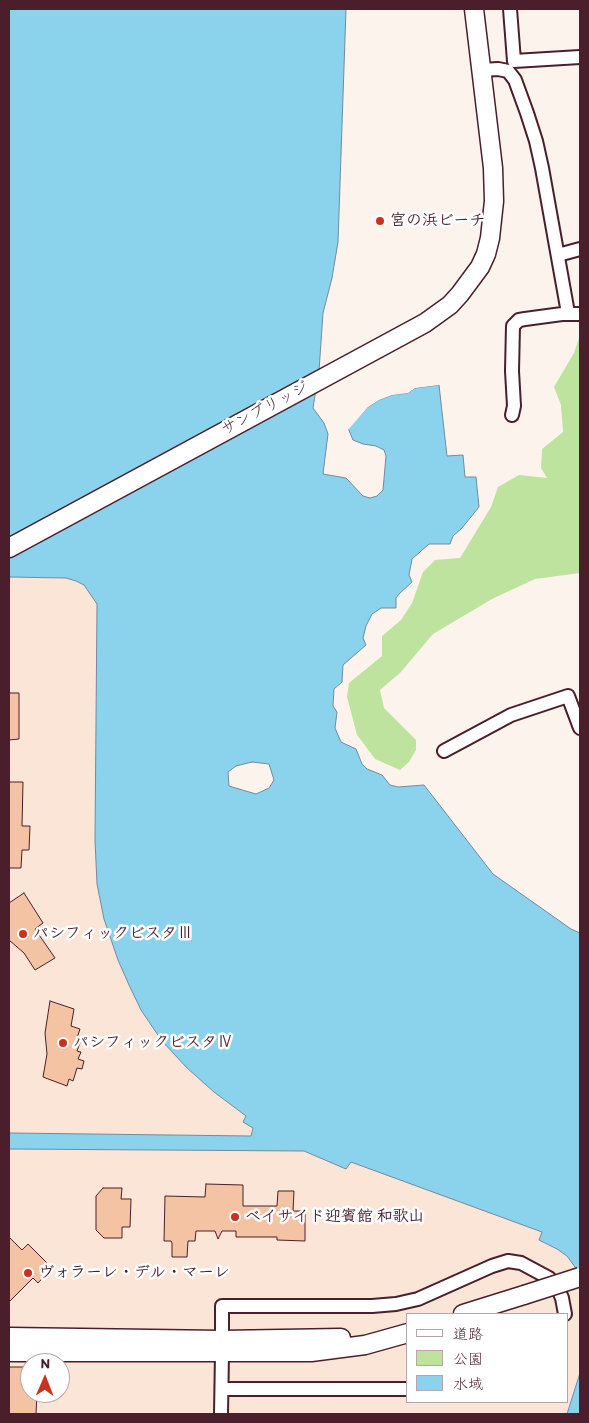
<!DOCTYPE html>
<html>
<head>
<meta charset="utf-8">
<style>
  body { margin:0 }
  #map { position:relative; width:589px; height:1423px; overflow:hidden; background:#fdf3ed; font-family:Itim,"Klee One",sans-serif }
  canvas { display:block }
  .frame { position:absolute; inset:0; border:10px solid #4a1f2b; pointer-events:none }
  .legend { position:absolute; left:406px; top:1313px; width:162px; height:90px; box-sizing:border-box; background:#fff; border:1px solid #b7a5aa; margin:0; padding:6px 9px; list-style:none; font-size:15px; color:#4a1f2b }
  .legend li { display:flex; align-items:center; gap:10px; height:25px }
  .legend b { width:25px; border:1px solid #b7a5aa }
  .north { position:absolute; left:20px; top:1353px; width:50px; height:50px; box-sizing:border-box; background:#fff; border:1px solid #b7a5aa; border-radius:50%; rotate:1deg; font-size:14px; font-weight:700; line-height:20px; text-align:center; color:#4a1f2b }
  .north::after { content:''; display:block; margin:auto; width:18px; height:22px; background:#c8321e; clip-path:polygon(50% 0,100% 100%,50% 72%,0 100%) }
</style>
</head>
<body>
<div id="map">
<canvas width="589" height="1423"></canvas>
<div class="frame"></div>
<ul class="legend">
<li><b style="height:6px;background:#fff"></b>道路</li>
<li><b style="height:14px;background:#bee39e"></b>公園</li>
<li><b style="height:14px;background:#8bd2ed"></b>水域</li>
</ul>
<div class="north">N</div>
</div>
<script>
const ctx = document.querySelector('canvas').getContext('2d');
ctx.lineJoin = 'round';
function fillPath(path, color) {
  ctx.fillStyle = color;
  ctx.fill(path, 'evenodd');
}
function toPath(rows) {
  const path = new Path2D();
  for (const r of rows) {
    path.moveTo(r[0], r[1]);
    for (let i = 2; i < r.length; i += 2) path.lineTo(r[i], r[i + 1]);
  }
  return path;
}
function strokePath(path, color, width, dash) {
  ctx.strokeStyle = color;
  ctx.lineWidth = width;
  ctx.lineCap = dash ? 'butt' : 'round';
  ctx.setLineDash(dash || []);
  ctx.stroke(path);
}
function drawText(font, color, halo, rows, align = 'center') {
  ctx.font = font + ' Itim,"Klee One",sans-serif';
  ctx.lineWidth = 5;
  ctx.setLineDash([]);
  ctx.textBaseline = 'middle';
  ctx.strokeStyle = halo;
  ctx.fillStyle = color;
  for (const [text, x, y, turn = 0] of rows) {
    ctx.save();
    ctx.translate(x, y);
    ctx.rotate((+turn || 0) * Math.PI / 180);
    ctx.textAlign = isNaN(turn) ? turn : align;
    if (halo) ctx.strokeText(text, 0, 0);
    ctx.fillText(text, 0, 0);
    ctx.restore();
  }
}
fillPath(toPath([
  [9,577,66,578,76,581,84,585,97,604,95,840,97,884,104,919,118,960,141,1010,162,1041,187,1068,214,1092,246,1116,253,1128,252,1136,9,1133],
  [9,1149,304,1151,346,1168,350,1161,542,1232,540,1240,557,1249,567,1256,580,1274,580,1373,567,1414,9,1414],
  [408,1314,568,1314,568,1402,408,1402],
  [30,1363,60,1363,60,1393,30,1393]
]), '#fae5d7');
fillPath(toPath([
  [580,335,580,573,535,579,492,599,433,634,400,673,380,690,384,708,416,740,416,750,409,762,400,770,375,759,357,735,347,697,349,683,382,656,382,636,401,620,412,603,423,572,435,560,460,558,491,507,498,487,519,475,547,478,541,468,542,449,563,432,561,405,554,387,574,353]
]), '#bee39e');
const water = toPath([
  [9,9,346,9,338,242,332,278,323,313,319,371,313,408,324,423,328,434,323,474,346,478,363,496,370,498,377,496,383,490,386,456,384,450,376,446,363,444,353,440,348,428,368,407,379,400,392,395,408,393,415,388,439,385,447,456,463,455,465,477,476,477,479,507,462,528,453,536,450,544,429,544,412,559,409,575,412,582,399,594,396,598,396,608,381,608,372,614,366,626,363,638,366,645,343,665,342,682,334,689,333,706,337,712,335,728,341,742,356,749,362,764,367,769,382,775,390,785,398,787,424,785,493,874,571,929,580,933,580,1274,567,1256,557,1249,539,1240,542,1232,351,1162,346,1169,304,1151,9,1149,9,1133,251,1136,253,1128,243,1122,246,1116,214,1092,187,1068,162,1041,141,1010,129,985,118,960,104,919,97,884,95,840,97,604,84,585,76,581,66,578,9,577,9,9],
  [252,762,269,764,274,780,269,788,256,794,229,786,228,772,236,766,252,762],
  [580,1373,580,1414,567,1414,580,1373]
]);
fillPath(water, '#8bd2ed');
strokePath(water, '#718a9f', 1);
fillPath(toPath([
  [438,382,439,385,415,388,408,393,392,395,379,400,368,407,347,431,346,427,366,405,378,398,392,393,407,391,414,385]
]), '#fdf3ed');
const building = toPath([
  [9,693,19,693,19,739,9,740,9,693],
  [9,782,23,782,22,826,30,826,29,850,22,850,21,868,9,868,9,782],
  [24,893,43,923,35,929,55,958,35,970,24,953,9,940,9,903,24,893],
  [50,1001,74,1009,71,1026,80,1029,77,1038,81,1040,77,1051,81,1052,78,1059,84,1061,82,1069,77,1068,73,1081,69,1079,67,1086,43,1077,47,1054,45,1033,50,1001],
  [206,1184,243,1185,243,1206,277,1206,278,1191,294,1191,293,1211,305,1211,305,1241,277,1240,277,1237,236,1237,236,1231,222,1231,218,1239,215,1231,196,1231,195,1241,188,1241,187,1257,172,1257,172,1243,171,1241,164,1241,165,1196,205,1197,206,1184],
  [103,1188,122,1188,121,1199,131,1199,130,1227,122,1227,122,1238,104,1238,96,1230,96,1196,103,1188],
  [9,1237,22,1250,28,1244,52,1268,38,1283,33,1278,9,1302,9,1237],
  [9,1367,30,1367,30,1393,37,1393,36,1414,9,1414,9,1367]
]);
fillPath(building, '#f4c3a4');
strokePath(building, '#4a1f2b', 1);
const street = toPath([
  [510,9,514,61,580,57],
  [482,70,498,69,508,71,515,80,527,113,536,141,542,168,568,313],
  [558,255,580,249],
  [512,415,514,406,512,371,513,326,519,320,525,319,562,314,580,314],
  [444,751,511,715,568,696,580,728],
  [222,1340,222,1306,372,1306,396,1304,418,1299,492,1266,508,1261,521,1263,549,1278,558,1289,562,1298,565,1314],
  [222,1389,408,1389],
  [221,1414,222,1353]
]);
const secondary = toPath([
  [9,548,425,323,450,305,460,294,480,267,486,254,490,238,494,201,493,168,474,9],
  [463,1314,524,1295],
  [9,1337,222,1340,341,1338],
  [9,1352,311,1352,365,1345,408,1333]
]);
strokePath(street, '#4a1f2b', 16);
strokePath(secondary, '#4a1f2b', 21);
strokePath(street, '#fff', 12);
strokePath(secondary, '#fff', 18);
const secondaryBridge = toPath([
  [524,1295,580,1277]
]);
strokePath(secondaryBridge, '#4a1f2b', 21, []);
strokePath(secondaryBridge, '#fff', 18);
for (const [x, y, r, color] of [
  [380,221,5,"#c8321e"],
  [23,934,5,"#c8321e"],
  [63,1043,5,"#c8321e"],
  [235,1217,5,"#c8321e"],
  [28,1273,5,"#c8321e"]
]) {
  const dot = new Path2D();
  dot.arc(x, y, r, 0, 2 * Math.PI);
  ctx.fillStyle = color;
  ctx.fill(dot);
  strokePath(dot, '#fff', 2);
}
drawText('bold 16px', '#4a1f2b', '#fff', [
  ["宮の浜ビーチ",390,221],
  ["パシフィックビスタⅢ",33,934],
  ["パシフィックビスタⅣ",73,1043],
  ["ベイサイド迎賓館 和歌山",245,1217],
  ["ヴォラーレ・デル・マーレ",38,1273]
], 'left');
drawText('16px', '#4a1f2b', '#fff', [
  ["サンブリッジ",265,409,-28]
]);
</script>
</body>
</html>
